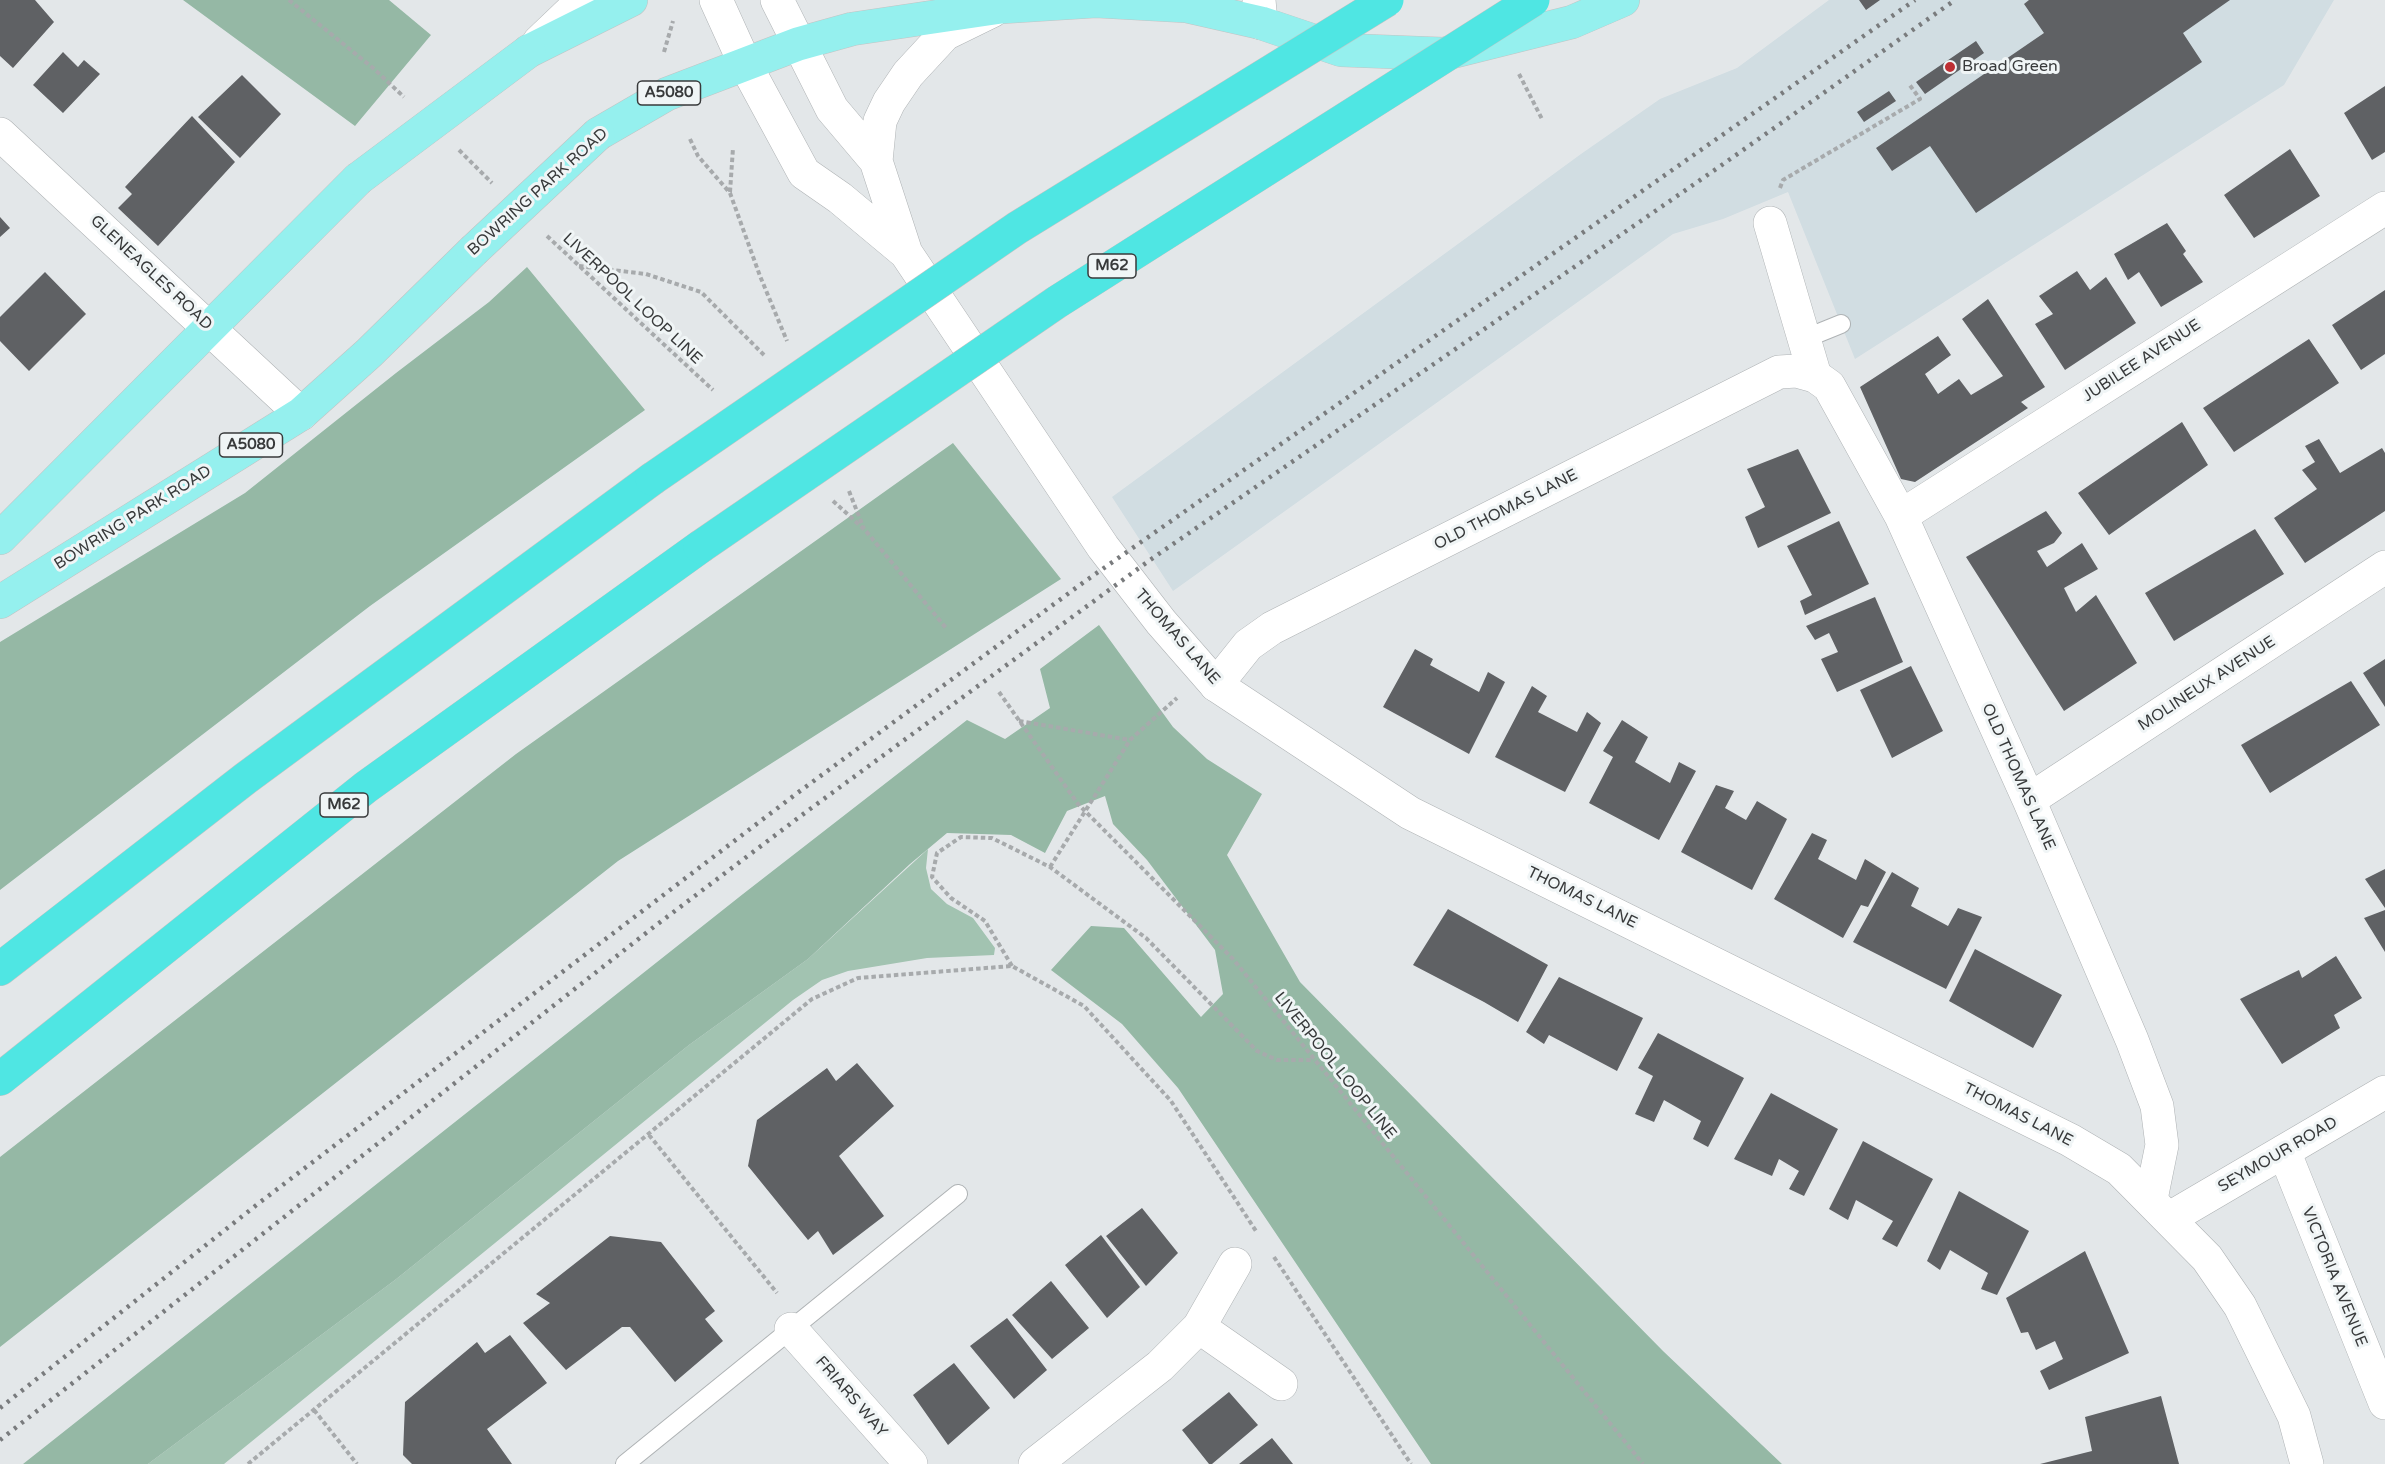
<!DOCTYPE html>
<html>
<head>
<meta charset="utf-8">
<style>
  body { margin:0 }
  canvas { display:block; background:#e3e7e9 }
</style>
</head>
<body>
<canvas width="2385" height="1464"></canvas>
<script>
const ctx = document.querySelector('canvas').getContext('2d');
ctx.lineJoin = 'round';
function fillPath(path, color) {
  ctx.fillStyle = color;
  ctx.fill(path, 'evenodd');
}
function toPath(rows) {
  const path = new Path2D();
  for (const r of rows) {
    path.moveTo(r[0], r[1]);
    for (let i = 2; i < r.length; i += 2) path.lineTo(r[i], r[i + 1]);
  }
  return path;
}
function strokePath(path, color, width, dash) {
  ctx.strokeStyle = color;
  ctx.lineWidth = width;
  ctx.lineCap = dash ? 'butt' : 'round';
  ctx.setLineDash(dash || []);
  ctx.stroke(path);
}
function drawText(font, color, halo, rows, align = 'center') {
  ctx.font = font + ' "Varela Round",sans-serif';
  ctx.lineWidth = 6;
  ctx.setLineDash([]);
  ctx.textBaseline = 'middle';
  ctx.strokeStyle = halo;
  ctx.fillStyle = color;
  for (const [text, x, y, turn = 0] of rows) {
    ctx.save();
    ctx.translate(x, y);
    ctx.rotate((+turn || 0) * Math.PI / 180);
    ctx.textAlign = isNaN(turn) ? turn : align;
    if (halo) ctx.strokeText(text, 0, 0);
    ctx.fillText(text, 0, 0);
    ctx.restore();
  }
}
fillPath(toPath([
  [1829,0,2334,0,2284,85,1855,359,1788,192,1723,219,1673,234,1173,591,1112,497,1581,154,1660,99,1737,68]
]), '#d1dde2');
fillPath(toPath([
  [928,849,926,868,931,889,947,904,973,918,995,948,994,955,927,958,848,971,822,980,793,1000,224,1464,148,1464,395,1280,689,1045,808,959]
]), '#a2c3b1');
fillPath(toPath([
  [183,0,389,0,431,35,355,126],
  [527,267,645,410,370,606,0,890,0,642,245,493,396,373,489,302],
  [953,443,1061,579,618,861,0,1347,0,1157,516,754],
  [1099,625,1173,727,1207,759,1262,794,1227,855,1300,982,1663,1351,1782,1464,1431,1464,1178,1088,1122,1024,1051,970,1091,926,1124,928,1201,1017,1223,994,1215,950,1147,860,1113,824,1105,796,1067,811,1045,853,1011,835,947,833,910,864,808,959,689,1045,395,1280,148,1464,23,1464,743,894,967,720,1005,739,1050,708,1040,669]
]), '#95b8a5');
fillPath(toPath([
  [0,0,35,0,54,22,13,68,0,56],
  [1859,0,1880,0,1866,10],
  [2029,0,2230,0,2183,33,2202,62,1976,213,1930,146,1892,171,1876,148,2044,33,2024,4],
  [1976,41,1984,53,1925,94,1916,82],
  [63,52,78,67,84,60,100,74,63,113,33,85],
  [242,75,281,114,240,158,198,117],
  [2385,86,2385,152,2372,160,2344,113],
  [1889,91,1896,101,1864,122,1857,112],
  [192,116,235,162,158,246,118,208,132,194,125,187],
  [2290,149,2320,196,2254,238,2224,195],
  [0,217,10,228,0,237],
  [2167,223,2186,251,2183,254,2203,282,2161,307,2139,272,2128,280,2114,254],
  [2077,271,2090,290,2106,277,2136,323,2065,370,2035,324,2053,314,2039,296],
  [45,272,86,314,29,371,0,341,0,317],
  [2385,290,2385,354,2361,370,2332,325],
  [1988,299,2045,387,2021,402,2028,408,1915,482,1901,479,1860,387,1938,336,1951,355,1925,374,1938,394,1959,379,1971,395,2003,376,1962,319],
  [2309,339,2339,383,2234,452,2203,408],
  [2182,422,2208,465,2109,535,2078,493],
  [2319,439,2340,473,2382,448,2385,453,2385,511,2305,563,2274,518,2317,489,2302,470,2315,462,2305,446],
  [1798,449,1831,513,1758,548,1745,517,1765,507,1747,469],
  [2046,511,2062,533,2054,543,2037,551,2047,567,2082,543,2098,569,2064,588,2076,612,2096,595,2137,663,2064,711,1966,557],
  [1839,521,1869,584,1805,615,1800,601,1812,595,1787,546],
  [2255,529,2284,574,2174,641,2145,593],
  [1875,597,1903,662,1837,692,1821,659,1838,652,1829,633,1815,640,1806,626],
  [1415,649,1433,659,1430,665,1479,692,1488,672,1505,682,1469,754,1383,707],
  [2385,659,2385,707,2363,673],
  [1911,666,1943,731,1892,758,1860,690],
  [2351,681,2380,725,2270,793,2241,745],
  [1532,686,1547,696,1538,712,1577,732,1587,712,1601,723,1565,792,1495,757],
  [1622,720,1648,737,1635,762,1670,783,1679,762,1696,771,1659,840,1589,803,1613,757,1603,751],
  [1716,785,1734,791,1725,808,1746,820,1757,801,1787,819,1752,890,1681,852],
  [1812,833,1827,840,1818,859,1856,880,1865,859,1886,872,1868,907,1861,905,1843,938,1774,899],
  [2385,869,2385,908,2365,879],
  [1892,872,1919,888,1911,906,1948,926,1958,908,1982,917,1946,989,1853,942],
  [1448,909,1548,965,1518,1022,1484,1002,1413,965],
  [2385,910,2385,952,2364,918],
  [1975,949,2062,995,2033,1048,1949,1001],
  [2336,956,2362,998,2334,1015,2340,1028,2282,1064,2240,999,2299,970,2302,978],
  [1559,977,1643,1018,1617,1071,1549,1035,1544,1044,1526,1032],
  [1658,1033,1744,1078,1708,1147,1693,1139,1701,1121,1664,1100,1654,1122,1635,1114,1653,1076,1638,1068],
  [857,1063,894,1106,839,1156,884,1216,833,1255,818,1231,808,1240,748,1166,757,1120,827,1068,836,1081],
  [1771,1093,1838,1129,1804,1196,1789,1189,1799,1171,1779,1159,1772,1176,1734,1159],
  [1863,1141,1933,1179,1897,1247,1882,1239,1893,1221,1856,1200,1848,1220,1829,1209],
  [1959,1191,2029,1231,1997,1295,1981,1289,1988,1273,1950,1250,1940,1270,1927,1261],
  [1142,1208,1178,1253,1146,1286,1106,1236],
  [1101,1235,1140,1287,1107,1318,1065,1265],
  [610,1236,661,1242,715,1311,705,1319,723,1341,675,1382,630,1327,622,1327,566,1370,523,1323,550,1303,536,1294],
  [2085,1251,2129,1353,2049,1390,2040,1371,2063,1359,2055,1341,2036,1350,2028,1332,2021,1333,2006,1298],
  [1051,1281,1089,1328,1052,1359,1012,1315],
  [1007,1318,1047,1370,1014,1399,970,1346],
  [510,1335,547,1383,487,1429,512,1464,412,1464,403,1455,405,1402,477,1342,485,1353],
  [954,1363,990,1408,948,1445,913,1395],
  [1229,1392,1258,1425,1212,1464,1209,1464,1182,1430],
  [2161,1396,2179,1464,2040,1464,2092,1451,2085,1417],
  [1272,1438,1293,1464,1239,1464]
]), '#5f6164');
const service = toPath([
  [1804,339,1841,324],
  [625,1464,958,1194]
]);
const minor = toPath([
  [1259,0,1261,23],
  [0,134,301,414],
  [1770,223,1815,376],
  [1901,516,2385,208],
  [1216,685,1248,645,1272,628,1779,372,1797,371,1815,376,1829,386,1901,516,2029,800,2132,1040,2157,1106,2162,1145,2151,1199],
  [2029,800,2385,567],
  [2284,1151,2385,1403],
  [2170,1218,2385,1092],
  [1199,1327,1281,1384],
  [791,1329,911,1464],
  [1035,1464,1160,1366,1199,1327,1235,1264]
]);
const tertiary = toPath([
  [716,0,745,64,804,173,840,198,906,253],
  [777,0,832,109,876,161,906,253,1103,547,1161,622,1216,685,1410,813,2070,1140,2119,1169,2207,1258,2240,1306,2294,1416,2307,1464],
  [539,42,583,0],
  [876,161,880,121,889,102,908,74,945,34,992,11]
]);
const primary = toPath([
  [529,51,631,0],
  [598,134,667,94,798,44,852,29,1001,7,1096,1,1186,6,1261,23,1341,50,1444,54,1572,22,1623,0],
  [0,538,358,179],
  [0,602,301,414,369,353,473,251]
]);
const motorway = toPath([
  [0,969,246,778,652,479],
  [0,1079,366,787,700,547]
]);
strokePath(service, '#afb3b5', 20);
strokePath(minor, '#afb3b5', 34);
strokePath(tertiary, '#afb3b5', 34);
strokePath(primary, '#c3c4c4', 34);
strokePath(motorway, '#c3c4c4', 34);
strokePath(toPath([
  [289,0,373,68,404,97],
  [664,52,673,21],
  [1519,74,1542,119],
  [690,139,698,156,730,193,760,276,787,341],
  [459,150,492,183],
  [1780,188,1783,180,1920,99,1909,84],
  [730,192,733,148],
  [547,236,713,390],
  [579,266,646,274,701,292,764,355],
  [849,491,864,529],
  [833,501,865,530,946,628],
  [999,692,1078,804,1233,959,1643,1464],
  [1019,721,1130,740],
  [1050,867,1130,740,1177,698],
  [1012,966,985,921,951,898,932,877,937,853,961,837,992,838,1050,867,1146,938,1257,1051,1277,1060,1314,1060],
  [649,1135,777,1293],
  [1274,1257,1411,1464],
  [314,1410,357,1464],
  [248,1464,812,999,858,978,1012,966,1084,1006,1171,1101,1256,1231]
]), '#a7aaac', 4, [4.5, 3]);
strokePath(service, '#fff', 18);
strokePath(minor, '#fff', 33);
strokePath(tertiary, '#fff', 33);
strokePath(primary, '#95f0ee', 33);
strokePath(motorway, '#4fe6e3', 33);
strokePath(toPath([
  [0,1408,259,1203,796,794,1084,582,1915,0],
  [0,1440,655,926,806,812,1150,560,1719,167,1955,0]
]), '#797b7d', 4.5, [3, 6]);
const primaryBridge = toPath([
  [358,179,529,51],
  [473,251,598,134]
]);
const motorwayBridge = toPath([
  [652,479,1017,228,1387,0],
  [700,547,1057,302,1533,0]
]);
strokePath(primaryBridge, '#c3c4c4', 34, []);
strokePath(motorwayBridge, '#c3c4c4', 34, []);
strokePath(primaryBridge, '#95f0ee', 33);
strokePath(motorwayBridge, '#4fe6e3', 33);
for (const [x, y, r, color] of [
  [1950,67,6,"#be2f33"]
]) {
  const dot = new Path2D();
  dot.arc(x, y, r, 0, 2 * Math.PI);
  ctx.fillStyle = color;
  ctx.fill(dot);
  strokePath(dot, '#f0f5f6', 2);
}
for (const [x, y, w] of [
  [669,93,63],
  [1112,266,48],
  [251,445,63],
  [344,805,48]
]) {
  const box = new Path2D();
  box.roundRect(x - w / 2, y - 12, w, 24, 4.5);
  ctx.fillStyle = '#f0f5f6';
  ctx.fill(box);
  strokePath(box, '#383a3b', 1.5);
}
drawText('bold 15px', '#383a3b', null, [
  ["A5080",669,93],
  ["M62",1112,266],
  ["A5080",251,445],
  ["M62",344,805]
]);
drawText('16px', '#383a3b', '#f0f5f6', [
  ["Broad Green",1962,67]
], 'left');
drawText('16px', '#383a3b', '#f0f5f6', [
  ["BOWRING PARK ROAD",538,192,-42],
  ["GLENEAGLES ROAD",151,273,43],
  ["LIVERPOOL LOOP LINE",632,299,43],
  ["JUBILEE AVENUE",2142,361,-33],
  ["OLD THOMAS LANE",1506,510,-27],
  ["BOWRING PARK ROAD",133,518,-32],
  ["THOMAS LANE",1177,637,49],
  ["MOLINEUX AVENUE",2207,684,-33],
  ["OLD THOMAS LANE",2018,777,66],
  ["THOMAS LANE",1582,898,26],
  ["LIVERPOOL LOOP LINE",1335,1066,51],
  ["THOMAS LANE",2018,1115,27],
  ["SEYMOUR ROAD",2278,1155,-30],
  ["VICTORIA AVENUE",2334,1277,68],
  ["FRIARS WAY",851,1397,49]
]);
</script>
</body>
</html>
